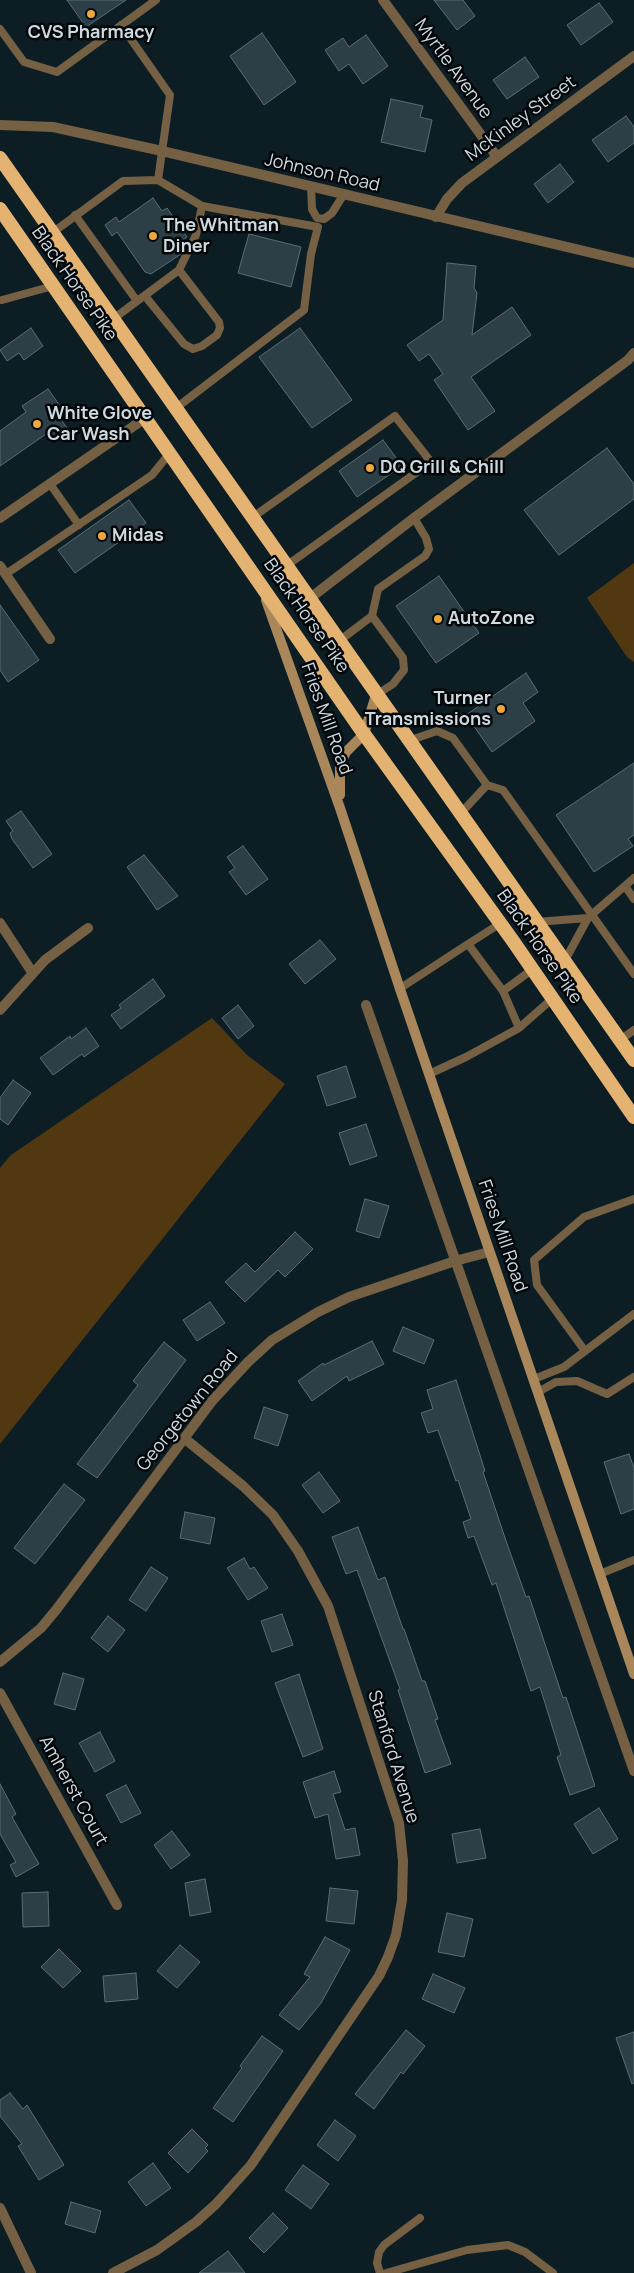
<!DOCTYPE html>
<html>
<head>
<meta charset="utf-8">
<style>
  body { margin:0 }
  canvas { display:block; background:#0c1e24 }
</style>
</head>
<body>
<canvas width="634" height="2273"></canvas>
<script>
const ctx = document.querySelector('canvas').getContext('2d');
ctx.lineJoin = 'round';
function fillPath(path, color) {
  ctx.fillStyle = color;
  ctx.fill(path, 'evenodd');
}
function toPath(rows) {
  const path = new Path2D();
  for (const r of rows) {
    path.moveTo(r[0], r[1]);
    for (let i = 2; i < r.length; i += 2) path.lineTo(r[i], r[i + 1]);
  }
  return path;
}
function strokePath(path, color, width, dash) {
  ctx.strokeStyle = color;
  ctx.lineWidth = width;
  ctx.lineCap = dash ? 'butt' : 'round';
  ctx.setLineDash(dash || []);
  ctx.stroke(path);
}
function drawText(font, color, halo, rows, align = 'center') {
  ctx.font = font + ' Manrope,sans-serif';
  ctx.lineWidth = 5;
  ctx.setLineDash([]);
  ctx.textBaseline = 'middle';
  ctx.strokeStyle = halo;
  ctx.fillStyle = color;
  for (const [text, x, y, turn = 0] of rows) {
    ctx.save();
    ctx.translate(x, y);
    ctx.rotate((+turn || 0) * Math.PI / 180);
    ctx.textAlign = isNaN(turn) ? turn : align;
    if (halo) ctx.strokeText(text, 0, 0);
    ctx.fillText(text, 0, 0);
    ctx.restore();
  }
}
fillPath(toPath([
  [634,563,634,662,627,657,587,598],
  [212,1018,247,1055,285,1084,0,1444,0,1168,11,1155]
]), '#523811');
const building = toPath([
  [67,0,126,0,86,27,67,0],
  [434,0,463,0,475,16,457,30,434,0],
  [599,3,613,22,581,45,567,25,599,3],
  [262,33,296,82,264,105,230,56,262,33],
  [366,35,388,66,363,84,349,64,339,71,325,50,343,38,349,47,366,35],
  [525,57,539,77,507,99,493,80,525,57],
  [391,99,423,106,420,117,432,120,425,152,381,142,391,99],
  [626,116,634,127,634,143,608,162,592,140,626,116],
  [560,164,574,182,548,203,534,184,560,164],
  [153,198,162,211,167,208,187,237,179,243,183,249,181,254,151,274,145,272,117,232,112,236,105,225,116,217,119,222,153,198],
  [249,234,301,247,291,287,238,273,249,234],
  [447,263,476,266,474,288,477,293,472,335,512,307,531,335,471,377,495,411,468,430,434,380,443,374,429,354,419,361,407,345,443,320,447,263],
  [31,328,43,346,24,360,19,353,7,361,0,350,31,328],
  [300,328,352,400,312,428,259,357,300,328],
  [48,389,65,413,59,417,70,432,56,442,49,432,0,466,0,431,26,412,22,406,48,389],
  [383,440,402,466,357,497,339,471,383,440],
  [607,448,634,484,634,499,559,555,524,510,607,448],
  [129,500,146,523,75,573,58,550,129,500],
  [439,576,479,633,436,663,396,606,439,576],
  [0,605,39,660,8,682,0,670,0,605],
  [526,673,538,692,523,703,535,721,492,752,466,715,526,673],
  [634,763,634,835,628,839,633,846,594,872,556,815,634,763],
  [21,811,52,854,33,868,12,839,10,833,13,831,6,821,21,811],
  [243,846,268,879,246,895,229,872,235,868,227,857,243,846],
  [144,855,178,896,157,910,127,867,144,855],
  [320,940,336,959,305,984,289,964,320,940],
  [153,979,165,996,121,1029,111,1015,121,1008,119,1005,153,979],
  [238,1005,254,1026,238,1039,222,1018,238,1005],
  [86,1028,99,1046,84,1057,82,1054,53,1075,40,1058,70,1036,71,1039,86,1028],
  [346,1066,356,1097,327,1106,317,1076,346,1066],
  [13,1080,31,1093,8,1125,0,1119,0,1098,13,1080],
  [366,1124,377,1156,350,1165,339,1133,366,1124],
  [365,1199,389,1206,379,1238,356,1231,365,1199],
  [295,1232,313,1249,285,1277,278,1270,245,1302,225,1282,246,1263,255,1272,295,1232],
  [210,1302,225,1323,197,1341,183,1320,210,1302],
  [403,1327,434,1340,424,1364,393,1351,403,1327],
  [372,1341,384,1364,349,1381,347,1376,312,1401,298,1381,323,1363,324,1365,372,1341],
  [164,1342,186,1360,97,1478,77,1464,138,1385,133,1381,164,1342],
  [456,1380,485,1471,483,1472,505,1538,526,1597,529,1596,563,1698,566,1697,595,1786,570,1795,557,1757,561,1755,540,1687,531,1691,496,1583,492,1585,474,1536,468,1538,463,1522,471,1519,458,1480,456,1481,438,1430,428,1433,421,1413,433,1409,427,1390,456,1380],
  [264,1407,288,1415,278,1446,254,1438,264,1407],
  [629,1454,634,1468,634,1509,621,1514,604,1462,629,1454],
  [319,1472,340,1501,323,1513,302,1485,319,1472],
  [64,1484,85,1500,35,1564,14,1548,64,1484],
  [185,1512,215,1518,210,1544,180,1538,185,1512],
  [358,1527,378,1580,385,1577,403,1629,404,1629,422,1681,425,1681,438,1719,435,1720,451,1764,425,1773,398,1690,400,1689,357,1570,346,1574,332,1537,358,1527],
  [244,1558,250,1569,254,1567,268,1588,248,1600,227,1568,244,1558],
  [151,1567,168,1578,146,1611,129,1600,151,1567],
  [282,1614,293,1645,272,1652,261,1621,282,1614],
  [108,1616,125,1630,108,1652,91,1638,108,1616],
  [63,1673,84,1679,75,1710,54,1704,63,1673],
  [299,1674,323,1749,303,1757,275,1683,299,1674],
  [100,1732,115,1761,95,1772,79,1743,100,1732],
  [334,1771,341,1792,333,1794,345,1830,355,1828,360,1855,336,1859,328,1814,315,1818,303,1782,334,1771],
  [0,1784,16,1814,12,1817,39,1864,16,1877,10,1865,16,1862,0,1834,0,1784],
  [126,1785,141,1813,121,1823,106,1795,126,1785],
  [599,1808,618,1839,593,1854,574,1824,599,1808],
  [480,1829,486,1858,457,1863,452,1834,480,1829],
  [172,1831,190,1855,171,1869,154,1845,172,1831],
  [205,1879,211,1912,190,1916,185,1883,205,1879],
  [330,1888,358,1891,354,1924,326,1921,330,1888],
  [48,1892,49,1926,23,1927,22,1893,48,1892],
  [447,1913,473,1919,464,1957,438,1952,447,1913],
  [325,1937,350,1950,321,2003,299,2030,279,2015,310,1977,304,1974,325,1937],
  [180,1945,200,1962,177,1988,157,1971,180,1945],
  [59,1949,81,1971,63,1988,41,1967,59,1949],
  [136,1973,138,1999,105,2002,103,1976,136,1973],
  [433,1974,465,1988,454,2013,422,1999,433,1974],
  [406,2030,425,2046,403,2074,401,2072,374,2109,355,2094,406,2030],
  [634,2032,634,2083,632,2084,616,2038,634,2032],
  [262,2036,283,2051,233,2122,213,2108,242,2068,240,2066,262,2036],
  [10,2093,23,2109,27,2105,64,2165,39,2180,18,2146,22,2144,0,2116,0,2100,10,2093],
  [335,2120,356,2136,338,2161,317,2145,335,2120],
  [192,2129,208,2145,205,2148,208,2151,188,2173,168,2153,192,2129],
  [153,2163,171,2188,146,2206,128,2182,153,2163],
  [303,2165,329,2184,311,2209,285,2190,303,2165],
  [71,2202,101,2211,95,2233,65,2224,71,2202],
  [273,2213,288,2228,264,2253,249,2238,273,2213],
  [228,2251,245,2273,199,2273,228,2251]
]);
fillPath(building, '#2c3e46');
strokePath(building, '#596d75', 1);
strokePath(toPath([
  [121,25,170,95,158,180],
  [0,29,24,62,57,72,156,0],
  [311,186,312,209,317,218,324,219,332,213,344,194],
  [75,215,137,301],
  [52,233,123,181,158,180,202,206,196,235,179,270,113,319],
  [145,296,184,344,193,349,202,346,217,335,220,328,219,322,179,270],
  [2,300,53,286],
  [176,408,304,310,311,254,318,227,202,206],
  [50,484,79,525],
  [253,517,395,416,431,462,286,566],
  [6,574,152,475,169,454],
  [372,616,378,589,425,556,429,549,426,538,414,518],
  [339,641,372,616,403,658,404,670,393,684,376,695],
  [408,741,437,731,453,738,487,785,460,814],
  [487,785,503,790,634,974],
  [625,886,634,899],
  [589,917,634,878],
  [536,922,588,918,564,962],
  [501,923,468,944,503,991,533,969],
  [399,989,468,944],
  [503,991,519,1028],
  [620,1040,634,1030],
  [429,1074,466,1057,519,1028,552,999],
  [585,1351,537,1285,534,1260,584,1217,634,1199],
  [534,1379,564,1367,634,1314],
  [538,1392,556,1382,577,1381,607,1394,634,1377],
  [600,1574,634,1560],
  [380,2273,377,2263,379,2252,384,2245,420,2218],
  [386,2273,467,2250,508,2245,525,2252,553,2273]
]), '#756044', 8);
strokePath(toPath([
  [383,0,497,157],
  [436,217,447,199,462,183,634,56],
  [0,518,144,419],
  [0,566,50,639],
  [309,599,414,518,628,360,634,353],
  [0,923,32,972],
  [366,1005,634,1771],
  [0,1010,45,960,88,928],
  [0,1662,41,1628,56,1610,212,1401,248,1362,272,1340,318,1312,349,1297,455,1261,489,1252],
  [0,1693,117,1905],
  [113,2273,157,2250,196,2222,216,2204,251,2165,379,1976,388,1957,396,1935,402,1900,403,1861,399,1823,328,1606,298,1551,273,1515,243,1486,184,1438]
]), '#756044', 10);
strokePath(toPath([
  [0,125,53,127,162,151,634,263],
  [0,2208,31,2273]
]), '#756044', 10);
strokePath(toPath([
  [266,600,340,808,401,992,634,1674],
  [340,795,340,765,346,752,364,734,376,695]
]), '#a9875a', 10);
strokePath(toPath([
  [0,158,634,1060],
  [0,209,364,734,513,941,634,1117]
]), '#e4b372', 14);
for (const [x, y, r, color] of [
  [91,14,5,"#eda83c"],
  [153,236,5,"#eda83c"],
  [37,424,5,"#eda83c"],
  [370,468,5,"#eda83c"],
  [102,536,5,"#eda83c"],
  [438,619,5,"#eda83c"],
  [501,709,5,"#eda83c"]
]) {
  const dot = new Path2D();
  dot.arc(x, y, r, 0, 2 * Math.PI);
  ctx.fillStyle = color;
  ctx.fill(dot);
  strokePath(dot, '#03070a', 2);
}
drawText('bold 18px', '#cfdadf', '#03070a', [
  ["CVS Pharmacy",91,33,"center"],
  ["The Whitman",163,226],
  ["Diner",163,247],
  ["White Glove",47,414],
  ["Car Wash",47,435],
  ["DQ Grill & Chill",380,468],
  ["Midas",112,536],
  ["AutoZone",448,619],
  ["Turner",491,699,"right"],
  ["Transmissions",491,720,"right"]
], 'left');
drawText('18px', '#cfdadf', '#03070a', [
  ["Myrtle Avenue",453,69,54],
  ["McKinley Street",521,119,-36],
  ["Johnson Road",322,173,13],
  ["Black Horse Pike",74,284,55],
  ["Black Horse Pike",306,616,55],
  ["Fries Mill Road",326,719,70],
  ["Black Horse Pike",539,947,55],
  ["Fries Mill Road",502,1236,71],
  ["Georgetown Road",188,1411,-51],
  ["Stanford Avenue",393,1757,73],
  ["Amherst Court",73,1791,61]
]);
</script>
</body>
</html>
